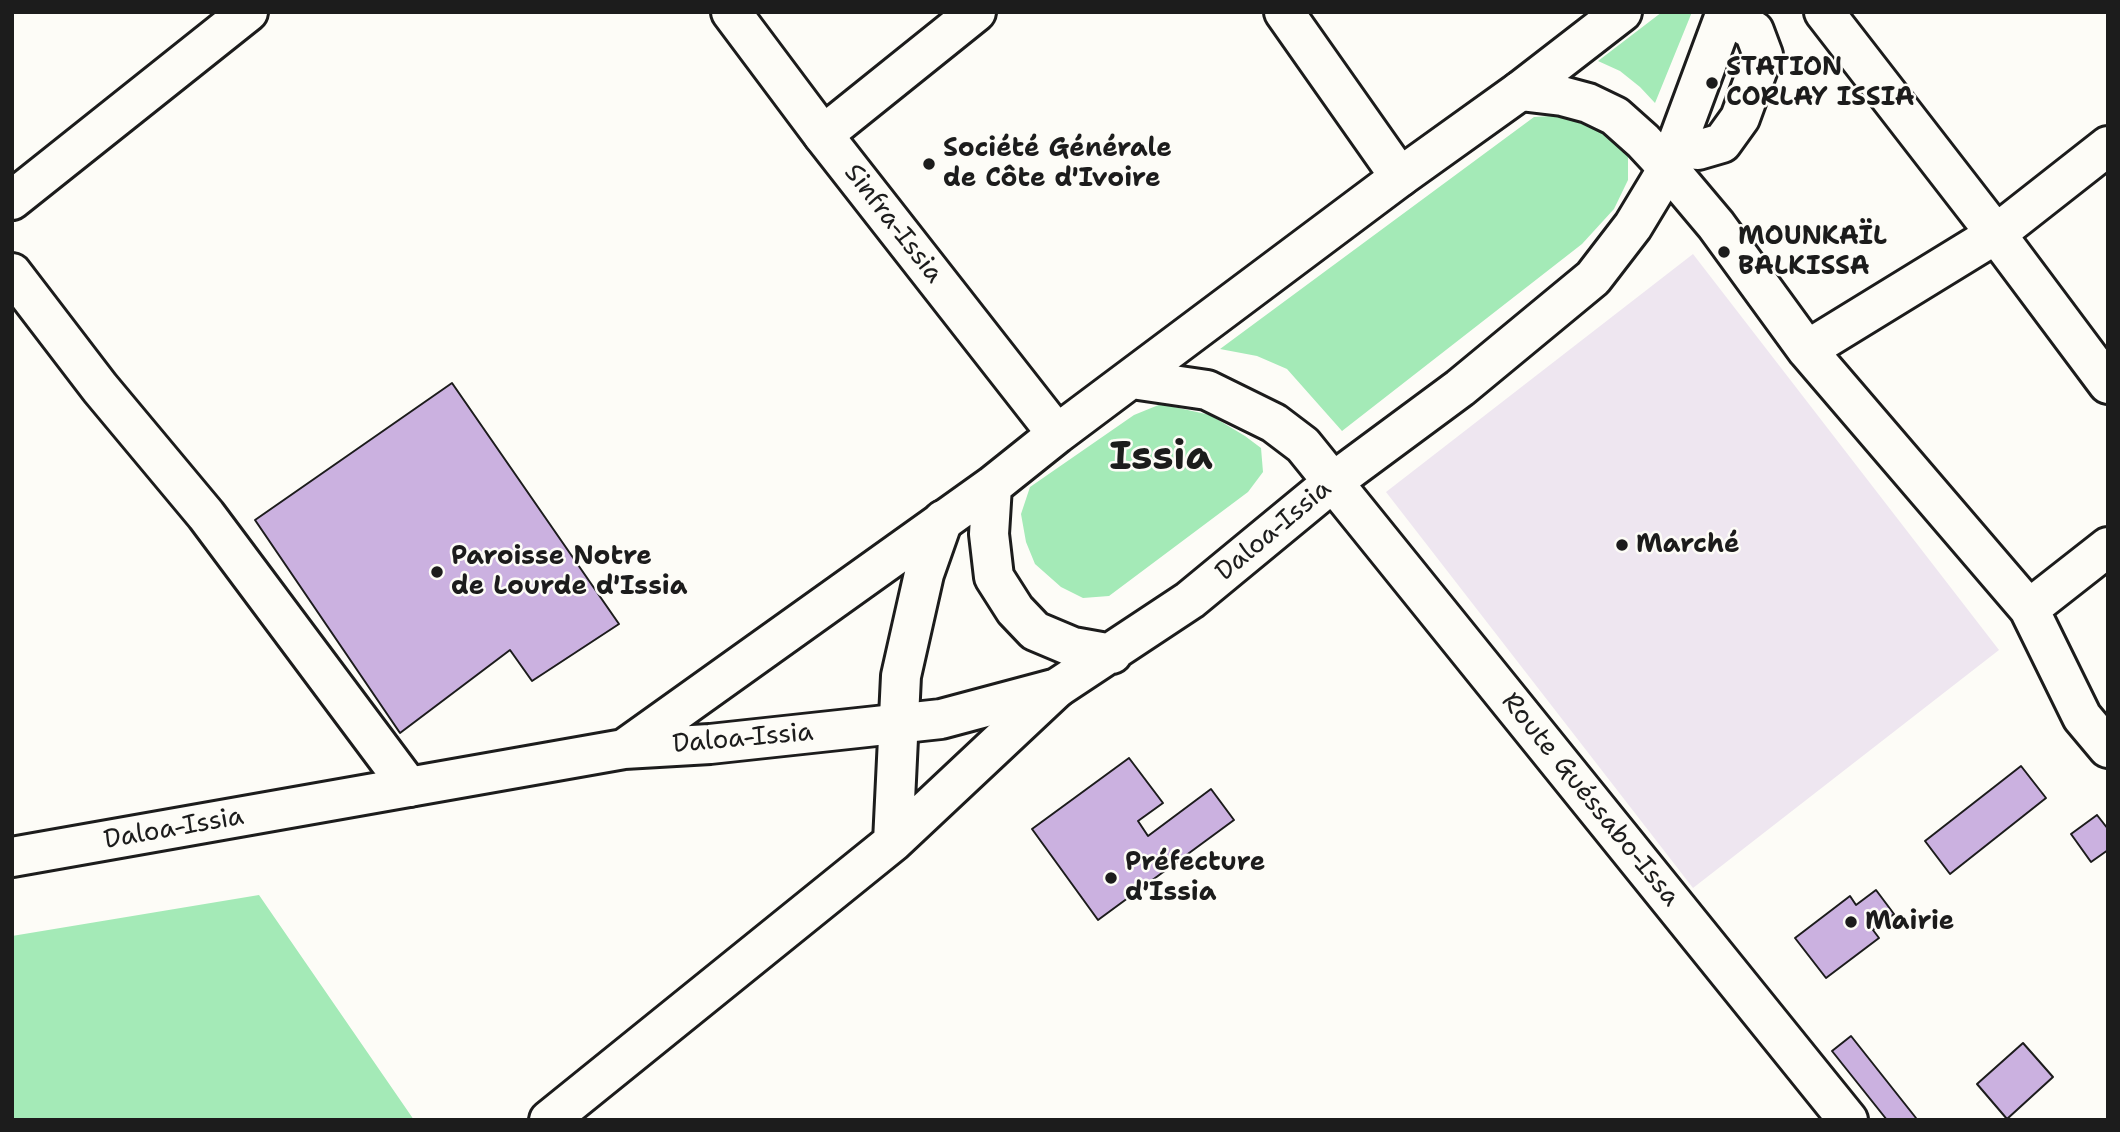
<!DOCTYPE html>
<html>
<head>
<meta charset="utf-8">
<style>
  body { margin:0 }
  #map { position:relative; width:2120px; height:1132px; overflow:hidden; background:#fdfcf7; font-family:"Shantell Sans",sans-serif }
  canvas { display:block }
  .frame { position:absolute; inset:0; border:14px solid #1c1c1c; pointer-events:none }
</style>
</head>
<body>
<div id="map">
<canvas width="2120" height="1132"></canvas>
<div class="frame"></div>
</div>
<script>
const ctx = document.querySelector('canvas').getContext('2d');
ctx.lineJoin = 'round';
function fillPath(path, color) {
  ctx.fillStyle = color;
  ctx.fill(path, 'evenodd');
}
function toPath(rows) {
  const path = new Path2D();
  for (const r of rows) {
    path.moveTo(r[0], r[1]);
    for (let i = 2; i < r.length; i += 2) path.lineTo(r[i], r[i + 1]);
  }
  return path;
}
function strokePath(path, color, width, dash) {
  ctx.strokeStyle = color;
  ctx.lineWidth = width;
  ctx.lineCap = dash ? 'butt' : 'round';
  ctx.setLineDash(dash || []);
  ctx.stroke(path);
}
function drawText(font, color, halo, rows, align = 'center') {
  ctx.font = font + ' "Shantell Sans",sans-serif';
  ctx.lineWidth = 5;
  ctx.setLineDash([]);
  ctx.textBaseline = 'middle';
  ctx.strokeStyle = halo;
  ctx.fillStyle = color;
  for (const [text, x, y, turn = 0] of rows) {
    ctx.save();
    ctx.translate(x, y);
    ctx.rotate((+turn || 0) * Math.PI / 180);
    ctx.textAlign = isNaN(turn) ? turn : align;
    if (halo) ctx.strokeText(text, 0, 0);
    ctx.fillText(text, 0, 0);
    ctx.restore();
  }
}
fillPath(toPath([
  [1693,254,1999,650,1693,888,1386,492]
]), '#eee6f0');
fillPath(toPath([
  [1662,12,1692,12,1655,103,1640,87,1620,71,1598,61],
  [1571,115,1606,130,1628,150,1628,180,1614,209,1582,244,1342,431,1287,369,1257,356,1220,349,1534,117],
  [1161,404,1210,415,1245,436,1261,448,1263,472,1248,492,1109,596,1083,598,1061,587,1035,564,1026,542,1021,514,1030,487,1134,415],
  [259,895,414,1120,12,1120,12,936]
]), '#a4eab7');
const building = toPath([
  [452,383,619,624,532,681,510,650,400,733,255,520,452,383],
  [1129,758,1163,803,1138,821,1148,836,1211,789,1234,820,1098,920,1032,829,1129,758],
  [2021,766,2046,798,1950,874,1925,841,2021,766],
  [2097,815,2108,829,2108,850,2091,862,2071,834,2097,815],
  [1876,890,1894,914,1873,930,1879,938,1826,978,1795,938,1850,896,1856,905,1876,890],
  [1851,1036,1916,1118,1914,1120,1887,1120,1832,1051,1851,1036],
  [2023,1043,2053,1077,2007,1119,1977,1084,2023,1043]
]);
fillPath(building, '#cbb1e0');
strokePath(building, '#1c1c1c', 2);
const minor = toPath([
  [1284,12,1400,177],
  [1824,12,1996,234,2108,384],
  [1520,91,1562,96,1588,103,1615,116,1643,141,1668,168,1716,225,1807,350,2029,609,2082,717,2108,748],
  [823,135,976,12],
  [1679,142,1698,150,1722,143,1740,118,1763,55,1754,31,1725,13],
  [12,200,248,12],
  [12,273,100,388,206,515,409,787],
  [1807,350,1996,234,2108,146],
  [2029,609,2108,547],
  [893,842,901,676,924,574,943,520],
  [549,1120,893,842,1057,688]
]);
const major = toPath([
  [731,12,823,135,1057,434],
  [1132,379,1207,390,1274,423,1303,445,1848,1120],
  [992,486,989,534,994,577,1015,610,1035,631,1073,647,1112,654],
  [624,749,992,486,1057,434,1400,177,1520,91,1622,12],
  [12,857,624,749,710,744,941,719,1057,688,1190,600,1333,482,1460,388,1593,278,1633,226,1668,168,1726,12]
]);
strokePath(minor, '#1c1c1c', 44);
strokePath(major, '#1c1c1c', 44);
strokePath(minor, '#fdfcf7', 38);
strokePath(major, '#fdfcf7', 38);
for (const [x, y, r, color] of [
  [1712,83,7,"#1c1c1c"],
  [929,164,7,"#1c1c1c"],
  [1724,252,7,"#1c1c1c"],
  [1622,545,7,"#1c1c1c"],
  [437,572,7,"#1c1c1c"],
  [1111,878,7,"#1c1c1c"],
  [1851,922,7,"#1c1c1c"]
]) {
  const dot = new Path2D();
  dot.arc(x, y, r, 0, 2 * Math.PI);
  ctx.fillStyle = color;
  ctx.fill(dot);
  strokePath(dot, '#fdfcf7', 2.5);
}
drawText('bold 26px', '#1c1c1c', '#fdfcf7', [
  ["STATION",1726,68],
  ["CORLAY ISSIA",1726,98],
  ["Société Générale",943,149],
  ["de Côte d'Ivoire",943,179],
  ["MOUNKAÏL",1738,237],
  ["BALKISSA",1738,267],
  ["Marché",1636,545],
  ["Paroisse Notre",451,557],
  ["de Lourde d'Issia",451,587],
  ["Préfecture",1125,863],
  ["d'Issia",1125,893],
  ["Mairie",1865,922]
], 'left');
drawText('26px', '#1c1c1c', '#fdfcf7', [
  ["Sinfra-Issia",893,224,52],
  ["Daloa-Issia",1274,531,-40],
  ["Daloa-Issia",743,739,-5],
  ["Route Guéssabo-Issa",1590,800,51],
  ["Daloa-Issia",174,829,-10]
]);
drawText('bold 40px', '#1c1c1c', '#fdfcf7', [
  ["Issia",1161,459]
]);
</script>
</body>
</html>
